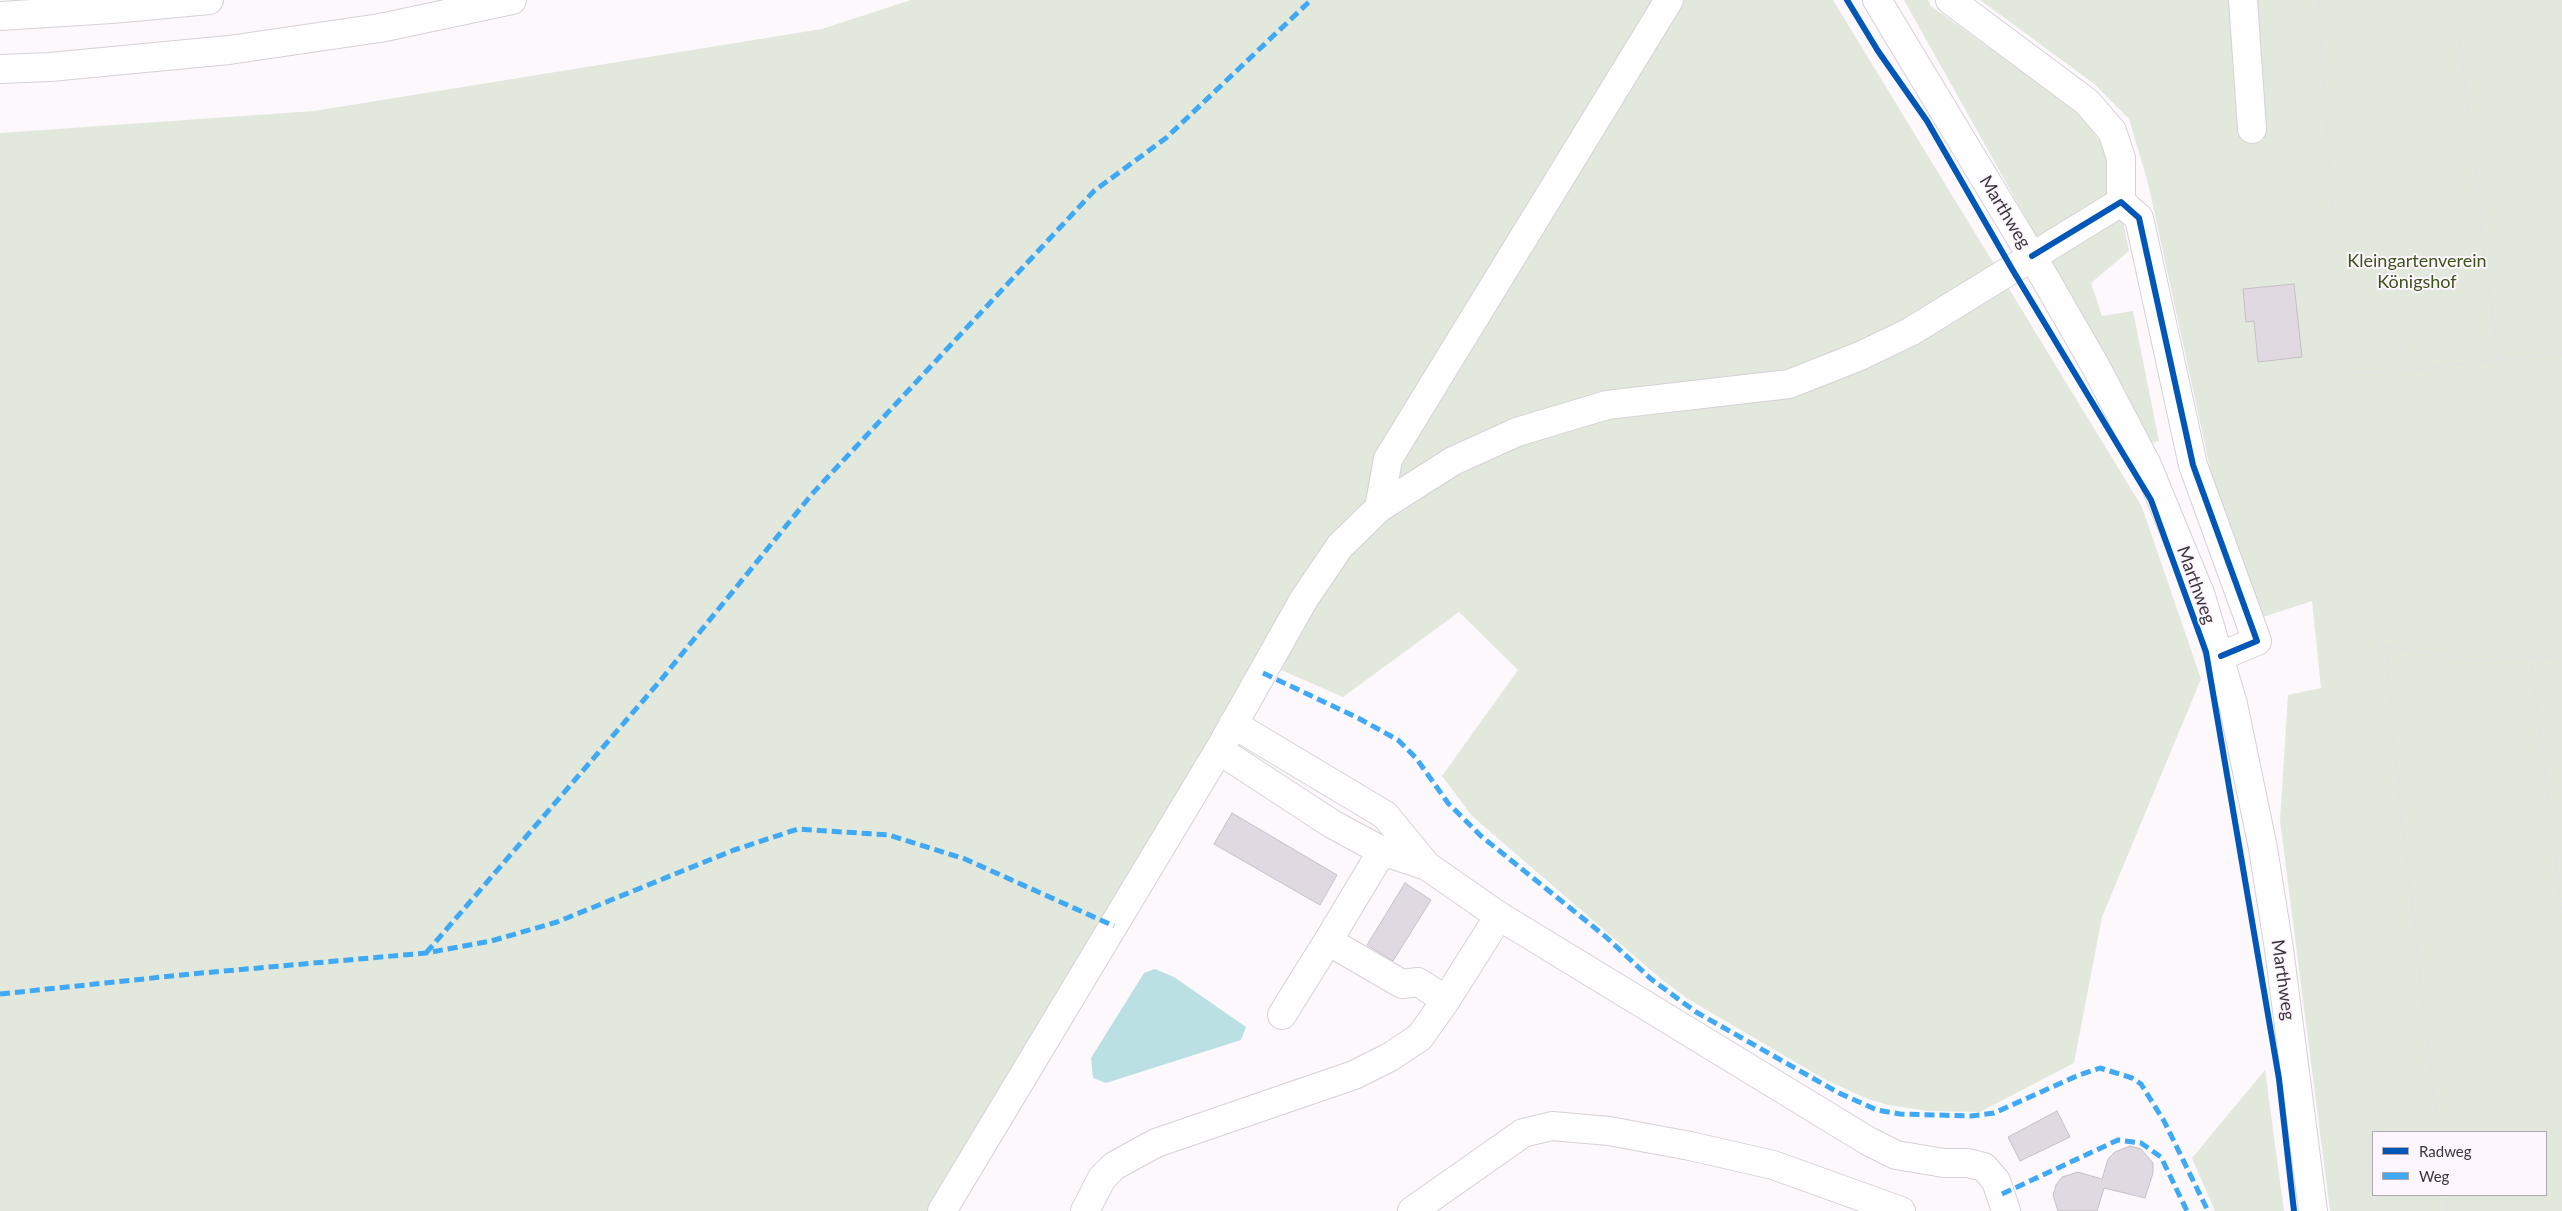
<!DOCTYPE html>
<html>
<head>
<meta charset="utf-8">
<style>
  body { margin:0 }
  #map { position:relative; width:2562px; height:1211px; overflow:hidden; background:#fcf8fc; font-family:Lato,sans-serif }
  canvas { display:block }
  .legend { position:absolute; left:2372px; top:1131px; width:175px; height:65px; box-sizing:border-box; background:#fdf6fe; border:1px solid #afa9b0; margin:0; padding:6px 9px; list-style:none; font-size:15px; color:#3b353c }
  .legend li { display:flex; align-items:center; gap:10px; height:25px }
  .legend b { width:25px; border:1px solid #afa9b0 }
</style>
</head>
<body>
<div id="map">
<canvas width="2562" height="1211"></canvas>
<ul class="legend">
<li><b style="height:6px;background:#0057b8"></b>Radweg</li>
<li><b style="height:6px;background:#3fa9f5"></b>Weg</li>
</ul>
</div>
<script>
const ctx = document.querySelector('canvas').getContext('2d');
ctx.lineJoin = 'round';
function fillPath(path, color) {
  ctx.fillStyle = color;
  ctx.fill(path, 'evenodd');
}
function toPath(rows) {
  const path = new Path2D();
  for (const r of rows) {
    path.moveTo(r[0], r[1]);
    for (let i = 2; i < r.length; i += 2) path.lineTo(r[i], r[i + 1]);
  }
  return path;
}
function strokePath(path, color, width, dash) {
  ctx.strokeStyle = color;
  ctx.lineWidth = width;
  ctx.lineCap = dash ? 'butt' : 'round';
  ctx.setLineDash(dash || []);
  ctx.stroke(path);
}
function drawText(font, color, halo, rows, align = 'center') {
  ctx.font = font + ' Lato,sans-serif';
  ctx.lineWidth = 4;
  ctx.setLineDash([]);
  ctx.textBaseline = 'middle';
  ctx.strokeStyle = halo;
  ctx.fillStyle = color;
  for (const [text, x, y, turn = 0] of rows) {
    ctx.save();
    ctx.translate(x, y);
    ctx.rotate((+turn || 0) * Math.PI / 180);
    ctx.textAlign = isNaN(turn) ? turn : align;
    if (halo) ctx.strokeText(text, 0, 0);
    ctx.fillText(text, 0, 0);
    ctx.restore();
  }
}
fillPath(toPath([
  [911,0,1833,0,2142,507,2201,679,2102,917,2074,1063,1980,1112,1928,1111,1888,1105,1868,1099,1824,1079,1688,999,1661,979,1472,816,1442,776,1518,670,1459,612,1343,697,1256,659,935,1211,0,1211,0,133,314,111,822,29],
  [1904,0,1928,0,1931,6,2080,113,2110,156,2129,251,2091,283,2102,316,2133,311,2159,441,2147,444,2027,220],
  [1980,0,2562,0,2562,1211,2330,1211,2280,821,2288,695,2321,688,2312,601,2263,617,2212,477,2148,183,2129,119,2093,83],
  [2373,1132,2546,1132,2546,1195,2373,1195],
  [2265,1070,2284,1211,2215,1211,2192,1158]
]), '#e3e8dc');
fillPath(toPath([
  [1155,969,1174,977,1246,1027,1241,1040,1106,1083,1093,1078,1091,1058,1144,973]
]), '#bae0e4');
const building = toPath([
  [2294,284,2302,357,2258,362,2254,321,2246,322,2243,289,2294,284],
  [1232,813,1337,875,1320,905,1214,844,1232,813],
  [1405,883,1431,900,1393,961,1367,945,1405,883],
  [2057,1111,2070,1137,2020,1161,2008,1137,2057,1111],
  [2130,1146,2141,1149,2153,1163,2153,1173,2145,1198,2104,1188,2097,1211,2058,1211,2053,1195,2056,1185,2062,1177,2078,1172,2102,1179,2108,1159,2115,1152,2130,1146]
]);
fillPath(building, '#e1d9e2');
strokePath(building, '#c4c0c4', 1);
const minor = toPath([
  [1950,0,2087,102,2112,131,2121,158,2121,202],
  [2243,0,2252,129],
  [1379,508,1388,459,1669,0],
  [1233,724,1385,815,1427,866],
  [1219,750,1332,824,1382,851,1427,866,1499,916,1868,1141,1896,1155,1944,1163,1968,1163,1984,1167,1996,1181,2006,1211],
  [1382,851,1328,941,1402,984,1418,982,1446,1000],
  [1282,1015,1328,941],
  [942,1211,1219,750,1304,599,1340,546,1379,508,1453,461,1517,432,1607,405,1789,384,1860,356,1910,332,2121,202,2139,218,2193,465,2257,641,2221,656],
  [1085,1211,1102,1178,1114,1166,1156,1143,1354,1075,1390,1057,1420,1037,1446,1000,1499,916],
  [1412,1211,1523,1133,1552,1126,1609,1131,1690,1146,1773,1165,1901,1211]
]);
const major = toPath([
  [1877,0,2046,280,2096,367,2147,465,2201,596,2233,704,2263,848,2279,949,2313,1211]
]);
const highway = toPath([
  [0,16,112,9,209,0],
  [0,69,50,67,229,50,380,28,512,0]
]);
strokePath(minor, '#d6d1d6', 30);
strokePath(major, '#d6d1d6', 30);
strokePath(highway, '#d6d1d6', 30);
strokePath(toPath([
  [2318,0,2332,208],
  [2455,0,2498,362],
  [2401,340,2407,370,2562,353],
  [2347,373,2407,370],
  [2346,615,2386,647,2475,660,2562,656],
  [2386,647,2395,756,2438,1132],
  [2531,659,2562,913],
  [2445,1195,2447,1211]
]), '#e4e3e4', 3, [2.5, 2.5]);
strokePath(minor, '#fffeff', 28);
strokePath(major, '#fffeff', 28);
strokePath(highway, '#fffeff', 28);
strokePath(toPath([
  [1263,673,1358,718,1398,740,1416,758,1448,803,1481,836,1606,937,1651,979,1696,1012,1839,1093,1877,1110,1900,1114,1971,1116,1994,1113,2079,1075,2100,1068,2132,1078,2141,1084,2164,1121,2208,1211],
  [426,953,660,681,812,494,1094,191,1166,138,1311,0],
  [0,994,191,974,426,953,491,941,557,922,734,850,798,829,889,835,965,859,1114,926],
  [2002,1194,2118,1140,2141,1143,2161,1157,2187,1211]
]), '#3fa9f5', 5, [10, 5]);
strokePath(toPath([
  [1847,0,1878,51,1927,121,2012,269,2151,500,2206,652,2279,1079,2294,1211],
  [2032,256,2121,202,2139,218,2193,465,2257,641,2221,656]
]), '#0057b8', 6);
drawText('18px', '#3b353c', '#fdf6fe', [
  ["Marthweg",2005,212,59],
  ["Marthweg",2196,585,70],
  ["Marthweg",2283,980,82]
]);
drawText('18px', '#3d5319', '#fdf6fe', [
  ["Kleingartenverein",2417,261],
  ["Königshof",2417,282]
]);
</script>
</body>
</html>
